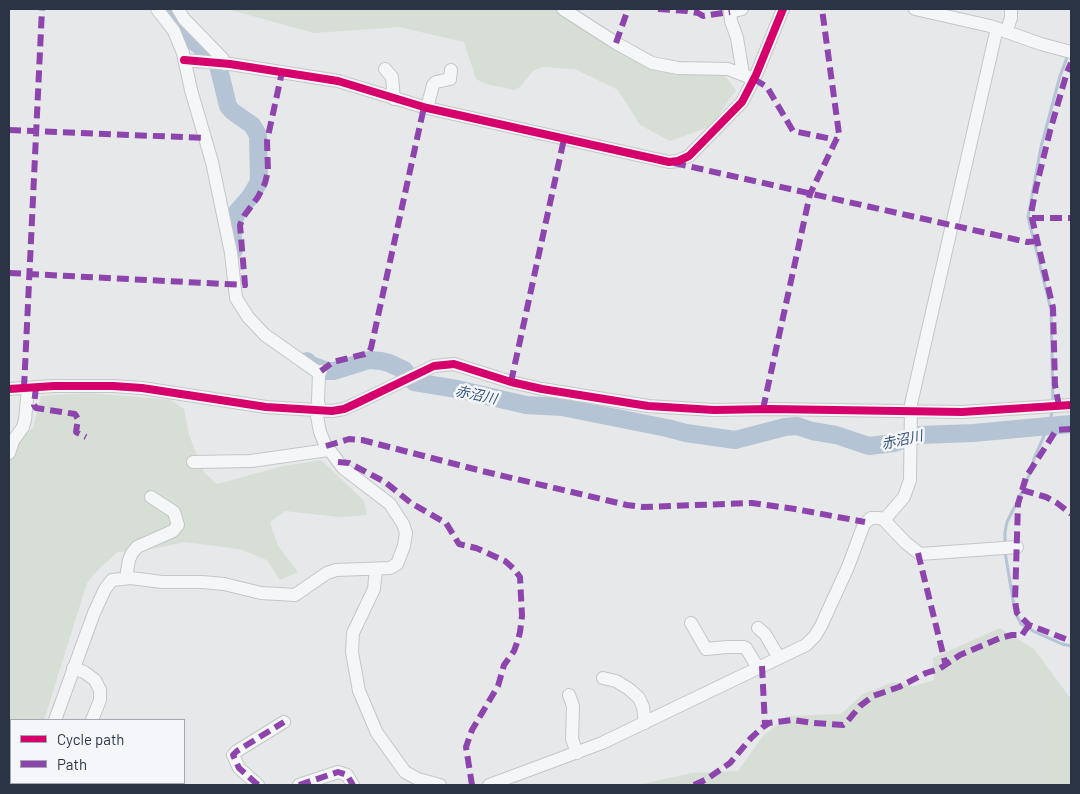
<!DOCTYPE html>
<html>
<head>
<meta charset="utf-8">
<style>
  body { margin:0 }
  #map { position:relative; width:1080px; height:794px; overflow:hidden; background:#e6e8ea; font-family:Barlow,sans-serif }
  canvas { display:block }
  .frame { position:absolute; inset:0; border:10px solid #2b3445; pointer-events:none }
  .legend { position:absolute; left:10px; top:719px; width:175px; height:65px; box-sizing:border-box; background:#f4f6f9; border:1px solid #a4a8b1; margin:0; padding:6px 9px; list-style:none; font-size:15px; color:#2b3445 }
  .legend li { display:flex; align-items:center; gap:10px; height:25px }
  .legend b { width:25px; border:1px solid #a4a8b1 }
</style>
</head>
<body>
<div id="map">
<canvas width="1080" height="794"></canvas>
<div class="frame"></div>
<ul class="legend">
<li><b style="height:6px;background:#d6006c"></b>Cycle path</li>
<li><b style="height:6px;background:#8e44ad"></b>Path</li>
</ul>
</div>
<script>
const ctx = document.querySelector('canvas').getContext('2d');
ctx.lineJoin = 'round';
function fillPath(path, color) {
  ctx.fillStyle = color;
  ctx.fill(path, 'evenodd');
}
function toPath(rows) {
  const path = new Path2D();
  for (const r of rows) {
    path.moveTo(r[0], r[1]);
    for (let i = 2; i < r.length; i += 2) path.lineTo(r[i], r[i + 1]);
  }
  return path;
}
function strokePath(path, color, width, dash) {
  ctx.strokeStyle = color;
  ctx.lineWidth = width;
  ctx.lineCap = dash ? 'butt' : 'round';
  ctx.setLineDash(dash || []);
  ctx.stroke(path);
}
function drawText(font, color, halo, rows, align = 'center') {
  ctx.font = font + ' Barlow,"Noto Sans JP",sans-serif';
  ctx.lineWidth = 5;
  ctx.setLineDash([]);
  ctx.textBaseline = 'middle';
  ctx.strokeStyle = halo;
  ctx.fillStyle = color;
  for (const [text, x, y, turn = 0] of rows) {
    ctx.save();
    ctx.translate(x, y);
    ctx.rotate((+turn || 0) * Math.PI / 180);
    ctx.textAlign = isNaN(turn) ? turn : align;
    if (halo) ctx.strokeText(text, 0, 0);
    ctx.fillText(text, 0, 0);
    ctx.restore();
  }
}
fillPath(toPath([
  [227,9,559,9,609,46,696,74,725,76,736,90,711,126,670,141,640,125,618,90,575,69,543,67,533,71,520,87,514,90,486,84,476,79,464,42,399,27,314,33],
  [89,393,171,400,184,409,189,435,204,472,217,484,283,466,321,460,364,501,367,515,339,517,285,511,270,522,278,546,298,572,280,580,267,560,239,549,184,542,153,549,118,552,101,567,87,583,44,720,11,720,11,779,9,783,9,446,33,428,41,396],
  [1000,628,1034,649,1071,699,1071,785,641,785,646,783,692,773,738,771,763,736,787,716,841,714,863,694,893,682,914,686,934,680,933,658]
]), '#d6ded6');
strokePath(toPath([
  [1053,403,1051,310,1028,217,1041,147,1060,76,1068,55],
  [1005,546,1005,532,1007,522,1026,484,1035,456,1048,427,1053,409],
  [1005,552,1015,612,1021,624,1035,632,1062,644,1071,646]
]), '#b4c4d5', 3);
strokePath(toPath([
  [166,9,192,40,211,55,218,65,228,106,232,111,252,125,258,135,259,182,250,197,237,212,232,228,234,250],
  [307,361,311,365,327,371,334,371,369,360,381,361,389,363,404,370,414,382,457,389,526,405,562,407,667,428,686,433,735,440,785,427,797,426,812,431,836,435,869,446,894,443,919,435,973,433,1071,424]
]), '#b4c4d5', 18);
const minor = toPath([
  [157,9,174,31,183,53,191,90,212,162,231,253,236,298,248,317,265,335,319,373],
  [178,9,184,19,222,58,225,64],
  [563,9,616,43,652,63,678,68,728,69,754,79],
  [742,9,730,12,731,21,737,38,743,74],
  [915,9,990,26,1041,44,1071,52],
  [1006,32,1011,18,1011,9],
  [184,60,230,64,338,81,427,108,669,162,678,161,689,156,742,102,756,75,783,9],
  [385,69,392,77,394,99],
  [427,108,433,85,436,82,450,79,451,70],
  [9,389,54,386,113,386,142,388,266,407,332,411,344,409,355,404,434,366,454,364,511,382,542,389,648,406,714,410,770,409,962,412,1071,405],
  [9,453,13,441,23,427,25,420,28,388],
  [193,462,251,461,328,450],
  [884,520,904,497,910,480,911,404,997,28],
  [376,569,374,589,353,633,352,652,359,691,377,733,405,772,418,779,440,785],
  [126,578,129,560,132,553,137,547,173,531,178,525,174,512,151,497],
  [691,623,706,649,727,647,744,647,746,648,758,668],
  [758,628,765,634,779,658],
  [73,668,84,672,95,680,100,690,100,700,92,720],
  [603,678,616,681,629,689,639,698,643,707,645,723],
  [569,695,573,706,572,739,577,753],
  [55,720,94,613,105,589,112,580,131,578,162,582,202,582,224,584,261,593,295,595,327,573,336,570,390,568,397,564,404,546,406,533,403,524,390,504,343,468,325,444,320,432,317,416,320,411,318,401,319,373,321,371],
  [96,783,103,785],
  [17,785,19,783],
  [258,785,239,768,233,755,237,751,284,722],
  [299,785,338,772,347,775,353,785],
  [489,785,602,743,806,645,815,636,821,626,848,567,864,524,871,518,880,518,884,520,906,543,920,554,1017,547]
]);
strokePath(minor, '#c4c6c8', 14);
strokePath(minor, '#f5f6f7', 12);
strokePath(toPath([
  [658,9,687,11,698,13,703,16,730,12],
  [616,43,628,9],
  [754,79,767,87,793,131,837,140],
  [9,130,205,138],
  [674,163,1027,242,1037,241],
  [1032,218,1071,218],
  [9,273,245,285,240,225,244,216,258,197,265,183,268,171,267,141,282,72],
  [321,371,333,362,365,354,369,352,371,348,424,107],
  [511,382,564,139],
  [36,387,34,405,36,408,75,414,78,419,76,432,86,437],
  [24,388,42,9],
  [1059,406,1055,385,1053,308,1031,214,1036,188,1050,131,1067,72,1071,63],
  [763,409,810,194,839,134,822,9],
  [1071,429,1057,430,1055,432,1026,477,1018,504,1015,601,1017,613,1029,625,1071,641],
  [326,446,349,439,362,440,482,471,627,505,643,507,752,503,795,509,865,522],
  [338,462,349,463,385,482,411,503,446,523,459,544,476,548,505,561,514,569,520,577,522,616,520,632,518,640,514,651,504,665,498,686,472,730,466,747,472,785],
  [1022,490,1046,497,1057,503,1071,514],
  [918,553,946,666],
  [762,666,765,726],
  [258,785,239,768,233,755,237,751,284,722],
  [299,785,338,772,347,775,353,785],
  [694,785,707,779,730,763,751,738,763,727,769,723,793,720,814,723,843,725,846,723,860,706,873,696,899,687,926,673,939,669,960,655,1000,638,1012,635,1022,635,1029,625]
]), '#8e44ad', 6, [12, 6]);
strokePath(toPath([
  [184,60,230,64,338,81,427,108,669,162,678,161,689,156,742,102,756,75,783,9],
  [9,389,54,386,113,386,142,388,266,407,332,411,344,409,355,404,434,366,454,364,511,382,542,389,648,406,714,410,770,409,962,412,1071,405]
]), '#d6006c', 8);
drawText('italic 14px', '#34527a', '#f4f6f9', [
  ["赤沼川",476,395,12],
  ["赤沼川",902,440,-12]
]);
</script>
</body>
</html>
